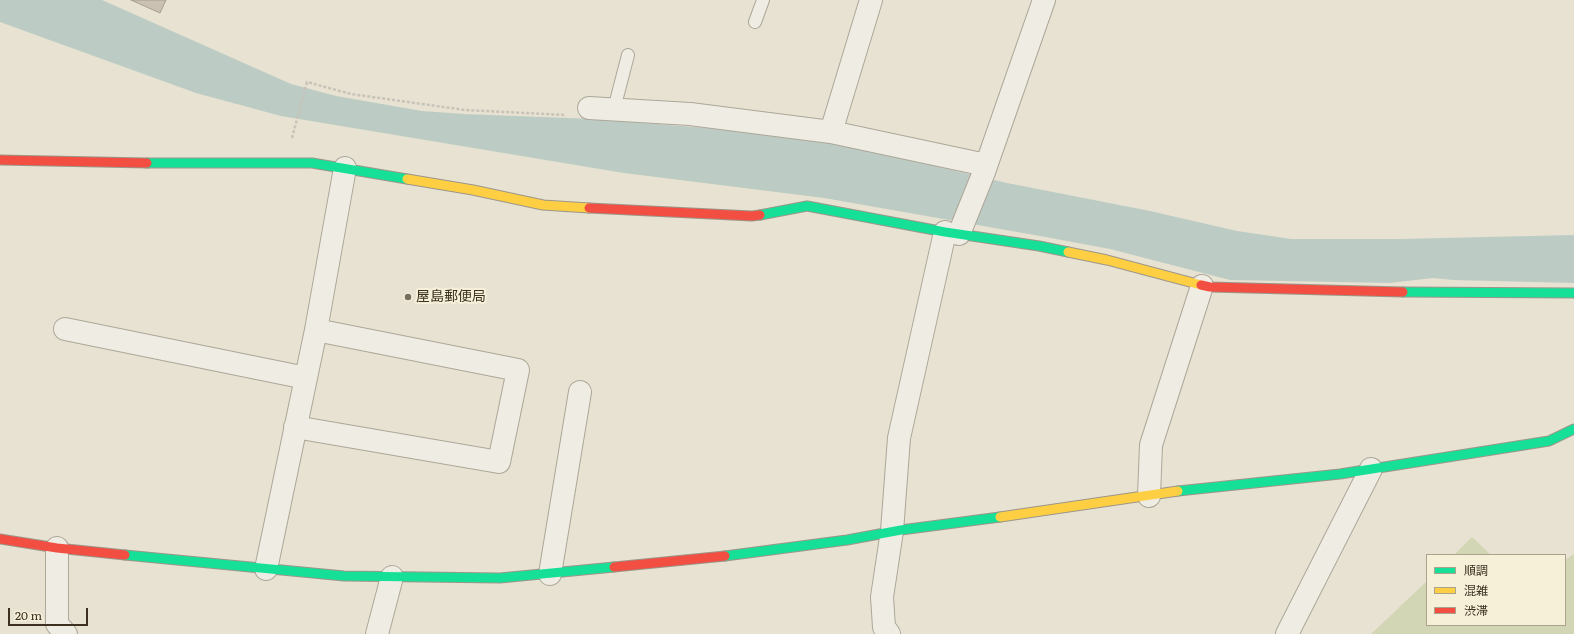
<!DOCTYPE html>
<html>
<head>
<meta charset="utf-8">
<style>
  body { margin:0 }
  #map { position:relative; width:1574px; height:634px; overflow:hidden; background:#e7e2d1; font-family:Literata,"Noto Sans JP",serif }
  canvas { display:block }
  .legend { position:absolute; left:1426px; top:554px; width:140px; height:72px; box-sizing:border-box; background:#f6f0d9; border:1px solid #aca38f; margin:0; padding:5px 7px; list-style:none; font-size:12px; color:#3c3021 }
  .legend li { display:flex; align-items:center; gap:8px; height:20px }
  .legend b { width:20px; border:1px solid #aca38f }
  .scale { position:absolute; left:8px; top:608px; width:80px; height:18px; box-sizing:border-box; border:2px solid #3c3021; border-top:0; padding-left:5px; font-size:12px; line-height:14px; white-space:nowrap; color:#3c3021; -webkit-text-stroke:3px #f6f0d9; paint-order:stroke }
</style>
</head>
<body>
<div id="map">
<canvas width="1574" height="634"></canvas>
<ul class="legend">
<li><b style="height:5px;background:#16e098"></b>順調</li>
<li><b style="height:5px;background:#ffcf43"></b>混雑</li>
<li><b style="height:5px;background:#f24e42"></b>渋滞</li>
</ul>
<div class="scale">20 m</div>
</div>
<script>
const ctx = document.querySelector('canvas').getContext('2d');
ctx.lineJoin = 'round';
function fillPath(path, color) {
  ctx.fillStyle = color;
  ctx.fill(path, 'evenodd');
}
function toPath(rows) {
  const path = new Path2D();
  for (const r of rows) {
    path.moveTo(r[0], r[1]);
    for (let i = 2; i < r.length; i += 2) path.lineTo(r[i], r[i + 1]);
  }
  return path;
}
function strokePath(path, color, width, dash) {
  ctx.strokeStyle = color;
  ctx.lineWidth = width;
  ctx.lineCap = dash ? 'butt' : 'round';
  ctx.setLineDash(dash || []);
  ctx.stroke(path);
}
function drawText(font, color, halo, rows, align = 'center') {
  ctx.font = font + ' Literata,"Noto Sans JP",serif';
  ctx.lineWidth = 4;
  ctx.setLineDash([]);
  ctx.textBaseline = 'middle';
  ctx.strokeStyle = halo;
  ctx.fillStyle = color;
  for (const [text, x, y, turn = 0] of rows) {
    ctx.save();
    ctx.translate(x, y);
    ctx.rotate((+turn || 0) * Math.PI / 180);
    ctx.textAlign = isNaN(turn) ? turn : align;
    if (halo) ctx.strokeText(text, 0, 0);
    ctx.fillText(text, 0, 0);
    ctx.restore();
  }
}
fillPath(toPath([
  [1472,537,1491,555,1454,555],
  [1574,554,1574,634,1371,634,1427,581,1427,625,1565,625,1565,560]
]), '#d3d6b4');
fillPath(toPath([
  [0,0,102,0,291,84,336,96,422,111,464,114,594,119,782,134,816,138,1007,183,1150,211,1237,231,1291,239,1400,239,1574,235,1574,283,1453,280,1433,278,1389,283,1230,280,1110,249,1040,236,824,198,624,173,281,116,196,93,0,22]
]), '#bcccc4');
const building = toPath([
  [131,0,166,0,160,13,131,0]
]);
fillPath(building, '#cac1b2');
strokePath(building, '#a79e90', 1);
const lane = toPath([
  [755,22,763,0],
  [614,109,628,55]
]);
const street = toPath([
  [871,0,831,132,986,165],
  [589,108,690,114,831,132],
  [959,234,984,172,1044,0],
  [65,329,306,378],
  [295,427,499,462,518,370,316,330],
  [1149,496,1151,445,1202,286],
  [57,548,57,624,66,634],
  [266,569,316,330,345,168],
  [550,574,580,392],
  [377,634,392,577],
  [889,634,884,627,882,597,892,531,899,438,945,232],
  [1287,634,1371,469]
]);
const fast = toPath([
  [147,163,312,163,407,179],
  [760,215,807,206,945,232,1039,246,1068,252],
  [1403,292,1574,293],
  [1178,491,1340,474,1549,441,1574,429],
  [125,555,344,576,500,578,614,567],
  [725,556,847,540,901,530,1000,517]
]);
const slow = toPath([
  [407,179,473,190,543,205,589,208],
  [1068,252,1107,260,1201,285],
  [1000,517,1178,491]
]);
const jam = toPath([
  [0,160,147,163],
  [589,208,752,216,760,215],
  [1201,285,1210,287,1403,292],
  [0,539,57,548,125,555],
  [614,567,725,556]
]);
strokePath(lane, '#aca799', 14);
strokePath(street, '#aca799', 24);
strokePath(fast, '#9c968a', 11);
strokePath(slow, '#9c968a', 11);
strokePath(jam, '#9c968a', 11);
strokePath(toPath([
  [292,138,307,82,351,94,465,110,565,115]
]), '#c8c3b9', 2.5, [3, 2]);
strokePath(lane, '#efece3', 12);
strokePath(street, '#efece3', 22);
strokePath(fast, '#16e098', 9);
strokePath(slow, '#ffcf43', 9);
strokePath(jam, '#f24e42', 9);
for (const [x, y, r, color] of [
  [408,297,4,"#786e5f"]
]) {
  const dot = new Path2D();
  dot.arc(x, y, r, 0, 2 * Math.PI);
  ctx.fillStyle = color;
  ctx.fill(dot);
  strokePath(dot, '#f6f0d9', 1.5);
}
drawText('14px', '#3c3021', '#f6f0d9', [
  ["屋島郵便局",416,297]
], 'left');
</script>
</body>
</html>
